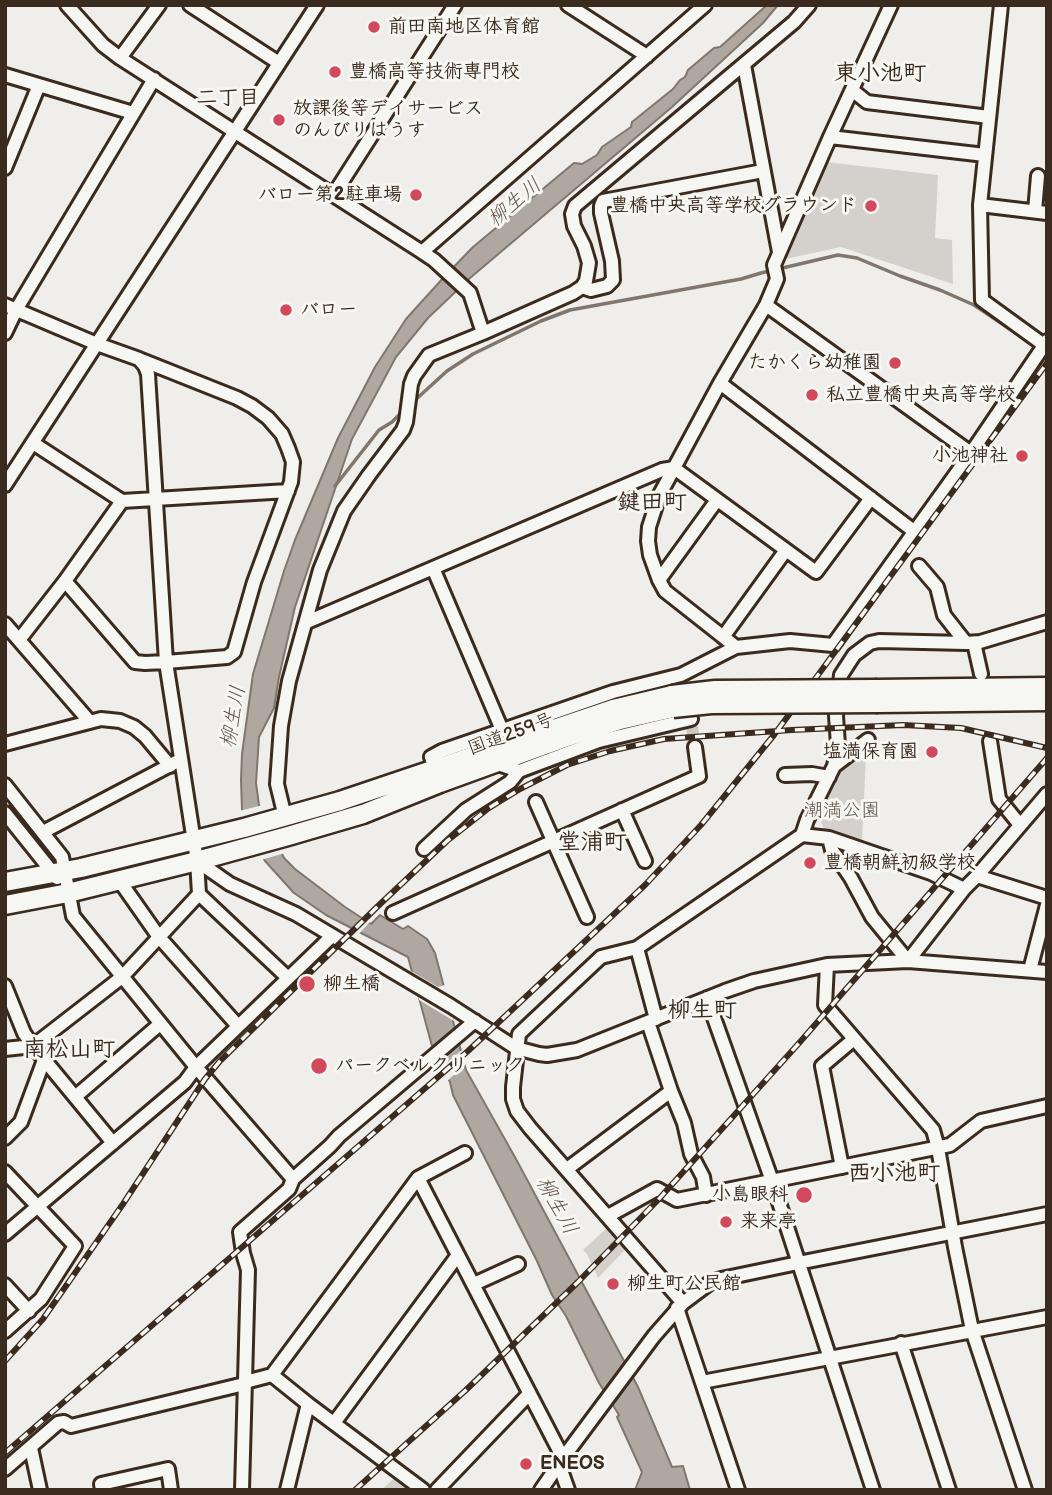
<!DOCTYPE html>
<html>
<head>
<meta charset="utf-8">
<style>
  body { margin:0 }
  #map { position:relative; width:1052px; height:1495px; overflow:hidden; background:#efeeea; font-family:"Balsamiq Sans",sans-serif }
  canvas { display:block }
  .frame { position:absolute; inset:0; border:7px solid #3b2a1e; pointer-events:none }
</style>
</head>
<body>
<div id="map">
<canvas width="1052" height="1495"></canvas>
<div class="frame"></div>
</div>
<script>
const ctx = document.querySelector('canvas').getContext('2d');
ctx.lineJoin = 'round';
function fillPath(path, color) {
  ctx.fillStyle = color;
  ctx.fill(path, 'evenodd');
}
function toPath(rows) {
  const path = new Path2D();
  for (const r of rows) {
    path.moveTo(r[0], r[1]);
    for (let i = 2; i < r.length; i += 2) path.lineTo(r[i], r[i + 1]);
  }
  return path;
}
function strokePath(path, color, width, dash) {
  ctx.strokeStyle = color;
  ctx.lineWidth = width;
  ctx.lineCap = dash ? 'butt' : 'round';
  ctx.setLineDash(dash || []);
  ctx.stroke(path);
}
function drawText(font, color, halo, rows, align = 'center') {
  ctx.font = font + ' "Balsamiq Sans","Klee One",sans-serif';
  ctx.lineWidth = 6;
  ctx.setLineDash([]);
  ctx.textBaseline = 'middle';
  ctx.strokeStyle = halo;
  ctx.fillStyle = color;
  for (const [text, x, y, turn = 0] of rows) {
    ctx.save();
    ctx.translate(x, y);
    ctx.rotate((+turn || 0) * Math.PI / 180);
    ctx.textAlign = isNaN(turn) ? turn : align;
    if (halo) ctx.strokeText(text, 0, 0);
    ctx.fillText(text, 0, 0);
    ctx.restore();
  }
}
fillPath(toPath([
  [826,162,938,175,935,238,952,240,953,284,841,247,781,260],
  [866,755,862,841,825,831,817,813,839,767],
  [608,1227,627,1248,598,1278,587,1254,583,1250],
  [396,1477,413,1490,381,1490]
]), '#d4d1cc');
const water = toPath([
  [767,5,778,5,763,23,672,107,470,278,428,318,396,357,352,439,295,607,279,677,274,708,259,737,256,783,259,805,284,858,295,869,345,907,371,924,380,915,403,929,408,926,427,939,435,953,466,1070,516,1159,638,1387,672,1467,683,1466,690,1490,635,1490,642,1472,617,1417,619,1415,599,1383,566,1316,552,1295,537,1261,453,1095,450,1082,436,1061,408,957,326,915,294,893,265,861,249,836,242,810,241,780,242,754,253,674,284,571,295,540,338,438,375,367,406,319,444,277,473,247,574,163,582,164,597,155,602,147,631,127,632,122,673,89,680,80,685,77,688,70,714,48,720,47,767,5]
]);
fillPath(water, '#afa8a1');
strokePath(water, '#81766d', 2);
fillPath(toPath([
  [263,805,285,853,261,860,246,836,239,811],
  [380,911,359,934,350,930,364,915,371,919],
  [411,971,438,987,445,985,454,1021,419,1000],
  [462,1050,467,1063,446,1082,438,1070]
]), '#efeeea');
strokePath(toPath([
  [413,402,447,371,473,354,541,321,570,310,741,279,761,273,838,255,857,258,900,276,940,290,974,305,1047,354],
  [335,486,379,430,392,422,402,412]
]), '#81766d', 3.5);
strokePath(toPath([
  [692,727,695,747]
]), '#cbc7c1', 12, [12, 6]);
const minor = toPath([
  [67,5,103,45,120,58,422,252,705,5],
  [190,5,279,63],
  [568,5,647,56],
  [1001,5,980,205,982,300,1044,345],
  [120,58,159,5],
  [744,65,779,252],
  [5,75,133,113],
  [852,90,867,102,989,117],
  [830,137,985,155],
  [5,168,39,85],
  [334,194,455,5],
  [980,205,1047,213],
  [1035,211,1038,176],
  [422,252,434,260,470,293,483,333],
  [582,287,591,290,607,286,613,280,612,261,601,213,601,206,603,201,763,171],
  [5,305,97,344,139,359,145,366,148,374,166,662,197,861,199,894,122,977,33,1046,5,1049],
  [766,305,971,453],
  [5,333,16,310,154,79],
  [720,383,915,532],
  [33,443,122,501,288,491],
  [5,485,317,5],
  [919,566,937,587,944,615,966,643],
  [433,568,502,730],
  [659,580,717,500],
  [65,581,135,662,145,663,166,662,227,657,234,652,254,582,291,482,293,462,288,448,282,434,268,418,252,406,237,398,139,359],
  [307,622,662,470,674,468,816,572,871,498],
  [5,624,90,722],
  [723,637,786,550],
  [19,640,65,581,122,501],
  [974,643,981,674],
  [736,647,665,591,659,580,650,555,648,541,649,527,659,496,720,383,766,305,777,279,774,265,830,137,891,5],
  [990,741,999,799,1020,825],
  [5,744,101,719,120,721,134,727,145,736,170,766],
  [495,763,519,771,599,741,691,719],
  [834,766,868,740],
  [435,768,431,757,442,751,613,692,681,675,736,647,790,641,833,645,971,453,1047,341],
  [785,775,812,774,829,777],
  [5,785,62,857,73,916,196,1067,293,1179],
  [536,802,587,917],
  [622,810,645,861],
  [5,813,57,878],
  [285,817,277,784,281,726,289,681,320,570,344,511,369,475,403,430,406,422,411,384,414,376,429,355,483,333,573,293,582,287,586,281,589,263,584,246,574,226,572,214,575,206,794,22,809,5],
  [43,832,176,762],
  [802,835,829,838,832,850,851,878,872,917,908,961,964,889,977,876,1047,794],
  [829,838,931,873,964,889],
  [424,849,466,810,510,782,519,771],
  [197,861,230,884,296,914,451,1006,516,1048,539,1054,547,1055,577,1050,725,991,754,981,827,965,908,961,1047,972],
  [977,876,1047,898],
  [119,880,159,937,238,1026],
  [199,894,288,978],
  [393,913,699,776,695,747],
  [637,948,656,1019],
  [827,965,825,1005,933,1130,938,1148,955,1247,972,1330,1025,1490],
  [1030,970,1047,905],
  [5,986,24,1033,33,1046,113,1143],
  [707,998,772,1181,873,1490],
  [648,1022,671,1091,684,1123,691,1154,703,1177,706,1195],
  [75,1097,160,1024],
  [5,1138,21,1122,44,1060],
  [842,1167,822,1066,854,1039],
  [567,1169,671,1091],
  [5,1172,75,1246,41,1299,5,1331],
  [418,1178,465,1153],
  [608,1216,657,1189,677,1200,950,1145,981,1121,1047,1106],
  [5,1234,185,1082,196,1067,332,936],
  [474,1284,518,1264],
  [5,1285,29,1311],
  [683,1303,530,1128,517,1111,513,1099,513,1087,519,1034,601,957,637,948,802,835,807,820,834,766,838,745,836,716,841,675,854,655,870,643,879,641,966,643,980,642,1047,622],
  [677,1308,738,1490],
  [901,1343,949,1490],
  [272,1375,308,1404,423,1490],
  [702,1382,1047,1317],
  [334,1423,458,1255],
  [31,1448,40,1490],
  [5,1469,58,1423,64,1422,71,1426,244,1384,249,1381,272,1375,418,1178,563,1458,562,1473,568,1490],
  [102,1490,101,1484,168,1469,171,1490],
  [242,1490,248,1270,243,1253,240,1232,289,1189,293,1179,330,1146,339,1136,475,1021],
  [287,1490,308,1404],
  [437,1490,529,1394],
  [541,1490,563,1458,654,1336,683,1303,711,1282,721,1279,798,1263,1047,1214]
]);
const highway = toPath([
  [877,689,1047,687],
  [878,703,1047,701],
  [5,882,81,868,244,828,340,801,613,709,672,695],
  [5,905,68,893,197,861,288,836,363,814,440,783,564,738,620,720,673,708]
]);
strokePath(minor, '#3b2a1e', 18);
strokePath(highway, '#3b2a1e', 23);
strokePath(minor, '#f6f6f2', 12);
strokePath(highway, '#f6f6f2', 18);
const rail = toPath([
  [5,1361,43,1319,123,1204,205,1079,220,1061,377,907,447,841,489,808,520,789,567,765,610,751,664,739,792,730,903,725,961,728,1047,748],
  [5,1453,468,1051,645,885,701,825,774,735,1047,363],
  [355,1490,466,1390,578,1282,658,1200,800,1042,1047,758]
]);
strokePath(rail, '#3b2a1e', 6);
strokePath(rail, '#f6f6f2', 3.5, [10]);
const highwayBridge = toPath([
  [672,695,715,690,877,689],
  [673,708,711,704,878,703]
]);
strokePath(highwayBridge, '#3b2a1e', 23, []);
strokePath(highwayBridge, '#f6f6f2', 18);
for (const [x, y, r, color] of [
  [374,27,7,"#d1495b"],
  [335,72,7,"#d1495b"],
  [279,120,7,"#d1495b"],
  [416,195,7,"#d1495b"],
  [871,206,7,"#d1495b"],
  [286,310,7,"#d1495b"],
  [895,363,7,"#d1495b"],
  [812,395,7,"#d1495b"],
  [1022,456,7,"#d1495b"],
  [932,752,7,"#d1495b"],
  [810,863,7,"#d1495b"],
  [307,984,9,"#d1495b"],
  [319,1066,9,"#d1495b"],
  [804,1195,9,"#d1495b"],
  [726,1222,7,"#d1495b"],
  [613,1284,7,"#d1495b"],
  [526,1464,7,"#d1495b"]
]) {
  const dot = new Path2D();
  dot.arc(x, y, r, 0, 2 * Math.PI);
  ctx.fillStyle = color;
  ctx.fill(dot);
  strokePath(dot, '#f6f6f2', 2.5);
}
drawText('bold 19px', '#3b2a1e', '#f6f6f2', [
  ["前田南地区体育館",388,27],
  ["豊橋高等技術専門校",349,72],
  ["放課後等デイサービス",293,109],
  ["のんびりはうす",293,131],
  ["バロー第2駐車場",402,195,"right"],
  ["豊橋中央高等学校グラウンド",857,206,"right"],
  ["バロー",300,310],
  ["たかくら幼稚園",881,363,"right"],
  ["私立豊橋中央高等学校",826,395],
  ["小池神社",1008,456,"right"],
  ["塩満保育園",918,752,"right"],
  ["豊橋朝鮮初級学校",824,863],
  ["柳生橋",323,984],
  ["パークベルクリニック",335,1066],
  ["小島眼科",788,1195,"right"],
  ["来来亭",740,1222],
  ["柳生町公民館",627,1284],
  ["ENEOS",540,1464]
], 'left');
drawText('19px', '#3b2a1e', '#f6f6f2', [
  ["国道259号",511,735,-20]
]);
drawText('19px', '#61544a', '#f6f6f2', [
  ["潮満公園",842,811]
]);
drawText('bold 21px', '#3b2a1e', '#f6f6f2', [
  ["二丁目",228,99]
]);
drawText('italic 21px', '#64564c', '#f6f6f2', [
  ["柳生川",515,203,-40],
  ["柳生川",234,717,-80],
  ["柳生川",556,1206,61]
]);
drawText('bold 23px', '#3b2a1e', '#f6f6f2', [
  ["東小池町",880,74],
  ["鍵田町",652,503],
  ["堂浦町",592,843],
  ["柳生町",702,1011],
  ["南松山町",69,1050],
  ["西小池町",894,1174]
]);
</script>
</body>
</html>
